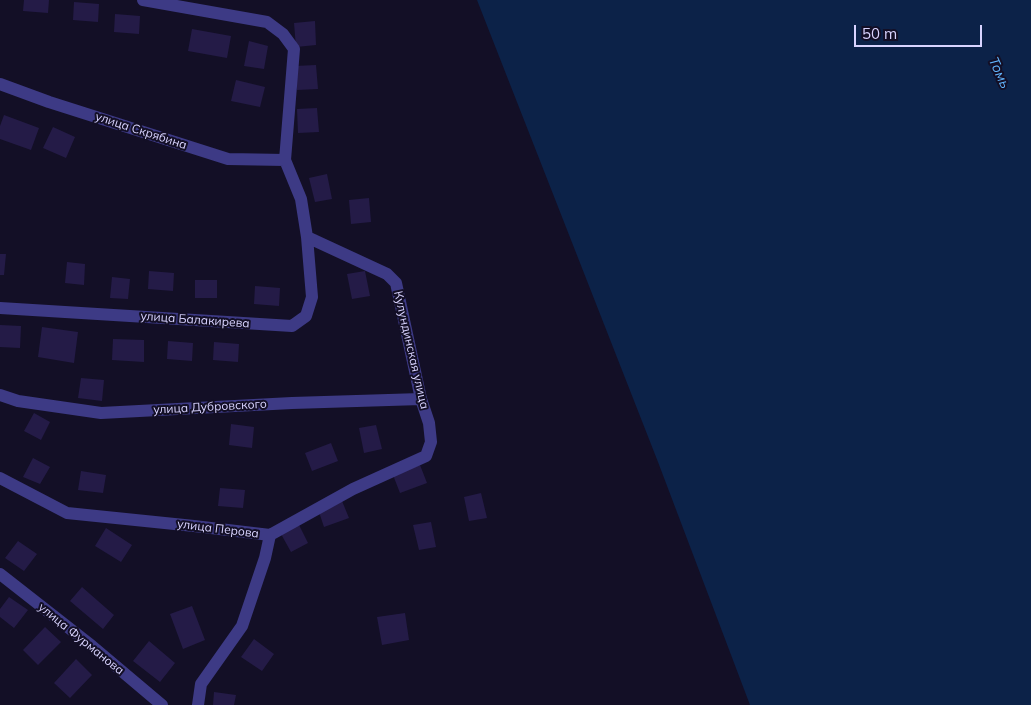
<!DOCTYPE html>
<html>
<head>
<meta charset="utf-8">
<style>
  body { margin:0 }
  #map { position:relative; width:1031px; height:705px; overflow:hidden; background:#130f26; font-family:Mulish,sans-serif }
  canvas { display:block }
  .scale { position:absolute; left:854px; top:25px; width:128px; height:22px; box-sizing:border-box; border:2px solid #d9d4ff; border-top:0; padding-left:6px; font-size:15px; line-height:18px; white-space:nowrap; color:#d9d4ff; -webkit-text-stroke:4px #130f26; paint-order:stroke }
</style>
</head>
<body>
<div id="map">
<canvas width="1031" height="705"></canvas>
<div class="scale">50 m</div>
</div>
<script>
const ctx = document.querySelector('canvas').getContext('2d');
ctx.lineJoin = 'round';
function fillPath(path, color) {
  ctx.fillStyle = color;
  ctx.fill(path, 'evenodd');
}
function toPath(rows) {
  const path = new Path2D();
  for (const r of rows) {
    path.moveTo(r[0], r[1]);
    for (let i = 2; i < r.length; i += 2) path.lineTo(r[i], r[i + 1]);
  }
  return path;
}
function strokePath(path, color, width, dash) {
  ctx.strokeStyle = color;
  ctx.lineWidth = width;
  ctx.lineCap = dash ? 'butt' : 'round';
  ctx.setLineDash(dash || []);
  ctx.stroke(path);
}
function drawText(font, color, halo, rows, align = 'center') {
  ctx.font = font + ' Mulish,sans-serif';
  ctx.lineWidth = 4;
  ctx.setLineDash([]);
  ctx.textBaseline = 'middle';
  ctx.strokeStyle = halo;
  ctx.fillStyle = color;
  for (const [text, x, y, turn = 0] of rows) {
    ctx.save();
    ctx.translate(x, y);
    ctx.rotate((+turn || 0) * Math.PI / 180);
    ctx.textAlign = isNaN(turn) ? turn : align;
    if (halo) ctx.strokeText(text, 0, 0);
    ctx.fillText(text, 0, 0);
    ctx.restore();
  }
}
fillPath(toPath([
  [477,0,1031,0,1031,705,750,705,658,462]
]), '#0c2248');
fillPath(toPath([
  [24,0,49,0,48,13,23,11],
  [74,2,99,4,98,22,73,20],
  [115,14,140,16,139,34,114,32],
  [315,21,316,45,296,47,294,23],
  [192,29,231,36,227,58,188,51],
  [249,41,268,46,264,69,244,66],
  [316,65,318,89,297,90,295,66],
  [236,80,265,87,260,107,231,101],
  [317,108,319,132,298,133,297,109],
  [4,115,39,128,31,150,0,139,0,126],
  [53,127,75,137,66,158,43,148],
  [327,174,332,199,315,202,309,178],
  [369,198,371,222,351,224,349,200],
  [0,254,6,254,4,275,0,275],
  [67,262,85,264,84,285,65,283],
  [149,271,174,273,173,291,148,289],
  [365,271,370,296,352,299,347,274],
  [112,277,130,279,128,299,110,298],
  [195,280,217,280,217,298,195,298],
  [255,286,280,288,279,306,254,304],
  [0,325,21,326,20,348,0,347],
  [42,327,78,332,74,363,38,357],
  [113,339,144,340,144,362,112,360],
  [168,341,193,343,192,361,167,359],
  [214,342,239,344,238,362,213,360],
  [81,378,104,380,102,401,78,398],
  [34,413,50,422,41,440,24,431],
  [231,424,254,427,252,448,229,445],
  [376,425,382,449,364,453,359,428],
  [331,443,338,461,312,471,305,453],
  [33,458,50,467,40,484,23,477],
  [420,465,427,483,400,493,393,475],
  [81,471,106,475,103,493,78,490],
  [220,488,245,490,243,508,218,506],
  [481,493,487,518,469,521,464,497],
  [342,501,349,518,324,527,318,509],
  [431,522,436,547,419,550,413,525],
  [299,525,308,543,291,552,281,534],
  [106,528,132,545,121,562,95,546],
  [18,541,37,554,24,571,5,558],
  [82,587,114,615,103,629,70,601],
  [9,597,28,610,14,628,0,617,0,609],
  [192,606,205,640,183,649,170,614],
  [405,613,409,640,382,645,377,617],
  [45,627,61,642,38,665,23,650],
  [254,639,274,654,262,671,241,657],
  [149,641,175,663,160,682,133,661],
  [76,659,92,675,70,698,54,683],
  [214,692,236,695,234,705,213,705]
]), '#241b47');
strokePath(toPath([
  [0,84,49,102,228,159,285,160],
  [0,308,292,326,306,316,312,297,307,237,301,199,285,160,294,49,283,34,267,22,143,0],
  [0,395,18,401,101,413,292,403,421,399],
  [0,478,67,513,194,526,270,535,353,489,426,456,431,442,429,423,421,399,396,283,387,274,307,237],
  [0,574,92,646,162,705],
  [198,705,201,684,242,626,265,558,270,535]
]), '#3d3a85', 12);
drawText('12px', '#d9d4ff', '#130f26', [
  ["улица Скрябина",141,131,18],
  ["улица Балакирева",195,320,4],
  ["Кулундинская улица",411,350,77],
  ["улица Дубровского",210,407,-3],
  ["улица Перова",218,529,7],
  ["улица Фурманова",81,639,39]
]);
drawText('italic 14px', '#62b6ff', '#130f26', [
  ["Томь",999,73,66]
]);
</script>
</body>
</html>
